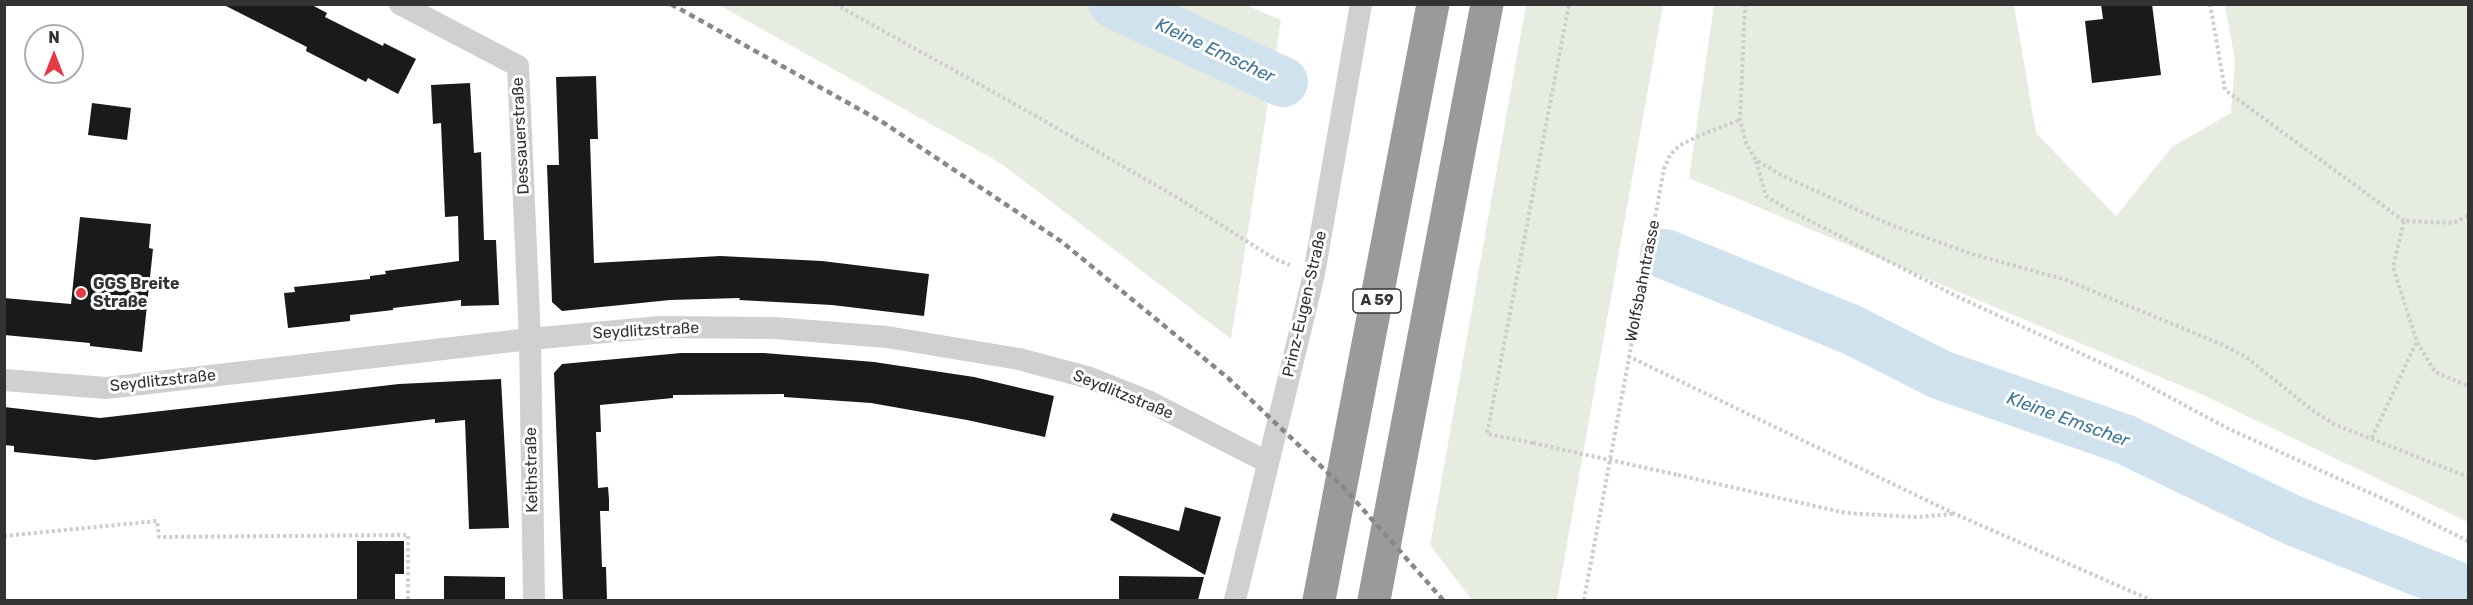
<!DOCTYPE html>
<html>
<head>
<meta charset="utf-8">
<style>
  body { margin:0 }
  #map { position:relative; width:2473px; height:605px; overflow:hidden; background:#fff; font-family:Rubik,sans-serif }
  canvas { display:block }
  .frame { position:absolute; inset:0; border:6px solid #333; pointer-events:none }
  .north { position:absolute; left:24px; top:24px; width:60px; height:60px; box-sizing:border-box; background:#fff; border:2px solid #adadad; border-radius:50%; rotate:0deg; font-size:16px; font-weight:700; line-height:24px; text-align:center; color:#333 }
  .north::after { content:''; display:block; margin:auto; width:21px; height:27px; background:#e63946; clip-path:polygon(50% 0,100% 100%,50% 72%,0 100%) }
</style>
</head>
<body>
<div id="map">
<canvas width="2473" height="605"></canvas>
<div class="frame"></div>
<div class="north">N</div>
</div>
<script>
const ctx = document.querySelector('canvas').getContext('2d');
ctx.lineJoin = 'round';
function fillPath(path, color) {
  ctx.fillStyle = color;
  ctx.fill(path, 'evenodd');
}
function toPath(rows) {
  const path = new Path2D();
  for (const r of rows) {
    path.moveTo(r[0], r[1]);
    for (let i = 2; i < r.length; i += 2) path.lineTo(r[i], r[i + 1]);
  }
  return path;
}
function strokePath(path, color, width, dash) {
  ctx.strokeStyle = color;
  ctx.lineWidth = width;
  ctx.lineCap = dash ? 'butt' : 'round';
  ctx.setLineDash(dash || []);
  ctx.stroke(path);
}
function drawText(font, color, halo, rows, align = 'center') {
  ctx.font = font + ' Rubik,sans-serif';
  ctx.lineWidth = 6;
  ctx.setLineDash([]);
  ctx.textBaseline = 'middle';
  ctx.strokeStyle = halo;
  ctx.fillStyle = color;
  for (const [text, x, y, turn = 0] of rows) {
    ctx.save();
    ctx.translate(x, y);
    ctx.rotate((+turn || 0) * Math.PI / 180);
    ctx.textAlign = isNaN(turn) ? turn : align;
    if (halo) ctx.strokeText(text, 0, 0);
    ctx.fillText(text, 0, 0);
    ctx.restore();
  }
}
fillPath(toPath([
  [1246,5,1281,20,1231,339,1002,164,719,5],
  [1526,5,1663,5,1557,600,1472,600,1430,545],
  [1714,5,2014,5,2036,133,2116,216,2172,147,2231,113,2235,60,2225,5,2468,5,2468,522,2203,395,1689,178]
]), '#e6ecdf');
strokePath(toPath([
  [1114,4,1283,82],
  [1665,254,1850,329,1941,375,2124,439,2292,520,2468,591]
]), '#cfe2ee', 50);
fillPath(toPath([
  [222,4,310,4,327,13,325,17,383,46,384,43,416,59,398,94,368,78,366,82,306,51,307,47],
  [2101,4,2152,4,2161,75,2092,83,2085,21,2103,19],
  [596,76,598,139,590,139,594,263,720,256,822,261,929,274,924,316,832,305,739,300,740,298,670,300,562,311,552,302,547,165,559,165,556,77],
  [470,83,474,153,481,152,484,240,496,240,499,305,461,306,461,300,393,308,393,310,350,315,350,321,288,328,284,293,295,292,294,287,370,279,370,276,386,274,385,271,459,261,458,216,445,217,441,123,433,124,431,85],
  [92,103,131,108,127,140,88,135],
  [80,217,151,224,149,248,153,249,142,352,90,346,90,343,4,335,4,298,71,304],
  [681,353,764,353,874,362,974,377,1054,396,1045,437,967,420,871,403,784,397,784,394,673,395,673,398,600,405,601,432,596,432,598,488,608,487,609,499,609,511,600,511,602,567,606,567,607,600,563,600,554,373,562,364],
  [501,379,509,528,469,529,465,420,435,423,435,419,95,460,14,452,14,446,4,445,4,407,100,418,399,384],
  [1185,507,1221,517,1205,575,1110,520,1113,513,1179,531],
  [357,541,404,541,404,574,395,574,395,600,357,600],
  [444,576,505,577,505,600,444,600],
  [1119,576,1204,577,1198,600,1119,600]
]), '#1a1a1a');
strokePath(toPath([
  [835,4,1036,116,1183,201,1275,259,1290,265],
  [1745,4,1740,120,1746,143,1756,160,1783,176,1891,225,1972,254,2066,280,2221,344,2246,357,2312,410,2334,424,2468,477],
  [2210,4,2225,90,2404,221],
  [1756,161,1766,196,1787,209,1958,297,2132,377,2227,428,2390,502,2468,541],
  [2468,216,2453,223,2404,221,2393,267,2417,342,2435,372,2468,386],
  [1628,356,1955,514,2151,600],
  [2372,438,2416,343],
  [1533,443,1487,434,1569,4],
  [1678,475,1846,513,1915,517,1954,514],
  [4,536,157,521,159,537,408,535,408,600],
  [1584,600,1664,169,1670,155,1679,146,1700,135,1740,120]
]), '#cdcdcd', 4, [3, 3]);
strokePath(toPath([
  [400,4,518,66,530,339,534,600],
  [4,380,106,388,530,339,660,327,774,328,887,337,1019,359,1090,378,1150,402,1267,462],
  [1235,600,1314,274,1361,4]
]), '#d0d0d0', 22);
strokePath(toPath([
  [1319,600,1433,4],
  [1374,600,1487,4]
]), '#9a9a9a', 33);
strokePath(toPath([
  [671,4,884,123,1062,242,1228,378,1345,489,1443,600]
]), '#888', 4.5, [6, 4.5]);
strokePath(toPath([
  [1533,443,1678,475]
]), '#cdcdcd', 4, [3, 3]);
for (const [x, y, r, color] of [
  [81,293,6,"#e63946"]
]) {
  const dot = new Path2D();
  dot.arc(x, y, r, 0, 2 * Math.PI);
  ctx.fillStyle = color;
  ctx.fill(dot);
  strokePath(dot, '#fff', 2);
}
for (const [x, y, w] of [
  [1377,301,48]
]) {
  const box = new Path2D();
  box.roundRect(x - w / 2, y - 12, w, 24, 4.5);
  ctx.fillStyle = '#fff';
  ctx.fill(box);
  strokePath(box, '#333', 1.5);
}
drawText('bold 15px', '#333', null, [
  ["A 59",1377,301]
]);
drawText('16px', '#333', '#fff', [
  ["Dessauerstraße",521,136,-93],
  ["Wolfsbahntrasse",1643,281,-79],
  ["Prinz-Eugen-Straße",1305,304,-77],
  ["Seydlitzstraße",646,331,-3],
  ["Seydlitzstraße",163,381,-6],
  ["Seydlitzstraße",1123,395,22],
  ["Keithstraße",532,470,-91]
]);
drawText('bold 16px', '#333', '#fff', [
  ["GGS Breite",93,284],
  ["Straße",93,302]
], 'left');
drawText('italic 18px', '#3f7597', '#fff', [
  ["Kleine Emscher",1215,51,25],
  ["Kleine Emscher",2068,420,20]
]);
</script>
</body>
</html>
